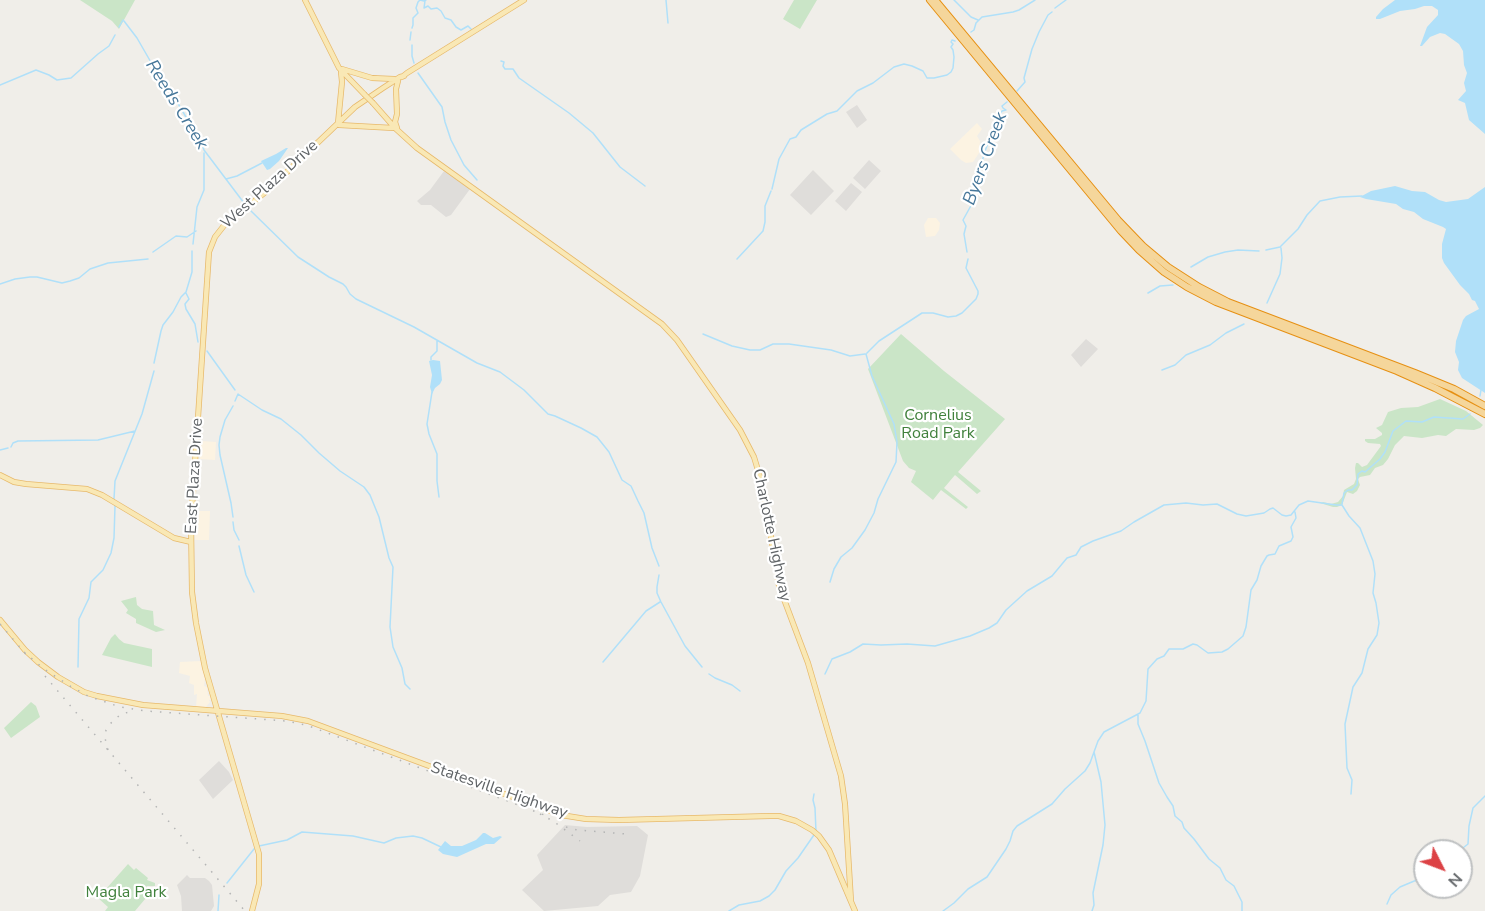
<!DOCTYPE html>
<html>
<head>
<meta charset="utf-8">
<style>
  body { margin:0 }
  #map { position:relative; width:1485px; height:911px; overflow:hidden; background:#f0eee9; font-family:"Nunito Sans",sans-serif }
  canvas { display:block }
  .north { position:absolute; left:1413px; top:839px; width:60px; height:60px; box-sizing:border-box; background:#fff; border:2px solid #bfc1c2; border-radius:50%; rotate:132deg; font-size:16px; font-weight:700; line-height:24px; text-align:center; color:#606467 }
  .north::after { content:''; display:block; margin:auto; width:21px; height:27px; background:#dc4245; clip-path:polygon(50% 0,100% 100%,50% 72%,0 100%) }
</style>
</head>
<body>
<div id="map">
<canvas width="1485" height="911"></canvas>
<div class="north">N</div>
</div>
<script>
const ctx = document.querySelector('canvas').getContext('2d');
ctx.lineJoin = 'round';
function fillPath(path, color) {
  ctx.fillStyle = color;
  ctx.fill(path, 'evenodd');
}
function toPath(rows) {
  const path = new Path2D();
  for (const r of rows) {
    path.moveTo(r[0], r[1]);
    for (let i = 2; i < r.length; i += 2) path.lineTo(r[i], r[i + 1]);
  }
  return path;
}
function strokePath(path, color, width, dash) {
  ctx.strokeStyle = color;
  ctx.lineWidth = width;
  ctx.lineCap = dash ? 'butt' : 'round';
  ctx.setLineDash(dash || []);
  ctx.stroke(path);
}
function drawText(font, color, halo, rows, align = 'center') {
  ctx.font = font + ' "Nunito Sans",sans-serif';
  ctx.lineWidth = 4.5;
  ctx.setLineDash([]);
  ctx.textBaseline = 'middle';
  ctx.strokeStyle = halo;
  ctx.fillStyle = color;
  for (const [text, x, y, turn = 0] of rows) {
    ctx.save();
    ctx.translate(x, y);
    ctx.rotate((+turn || 0) * Math.PI / 180);
    ctx.textAlign = isNaN(turn) ? turn : align;
    if (halo) ctx.strokeText(text, 0, 0);
    ctx.fillText(text, 0, 0);
    ctx.restore();
  }
}
fillPath(toPath([
  [977,123,982,129,977,136,980,141,979,153,973,162,966,163,961,160,950,149],
  [928,218,936,218,940,223,939,230,935,236,926,237,924,225],
  [201,441,216,442,215,460,200,459],
  [195,511,210,511,209,540,195,540],
  [201,661,205,678,204,686,207,687,208,696,210,696,211,699,209,700,210,702,205,708,196,707,197,694,194,695,194,685,189,683,190,676,179,673,180,662]
]), '#fcf3e2');
fillPath(toPath([
  [857,105,867,120,857,128,846,112],
  [869,160,881,171,865,189,853,178],
  [813,170,834,191,811,215,790,195],
  [444,171,470,189,451,215,446,217,431,205,421,205,417,201,430,190],
  [851,183,862,192,846,211,835,201],
  [1086,339,1098,349,1081,367,1071,355],
  [219,761,229,772,233,780,213,799,199,780],
  [565,825,587,827,637,826,648,835,640,876,631,892,610,895,598,906,544,911,522,890,543,870,537,855],
  [187,875,190,878,205,878,209,881,212,885,214,906,211,911,182,911,181,896,177,885]
]), '#dfddda');
fillPath(toPath([
  [80,0,135,0,119,29,112,21],
  [794,0,817,0,800,29,783,19],
  [901,334,944,371,1005,419,958,472,981,491,977,494,955,475,944,488,968,507,966,509,941,490,933,500,911,482,916,471,909,468,903,461,868,369],
  [1440,399,1466,411,1483,425,1480,428,1474,430,1456,429,1446,436,1438,435,1422,438,1404,436,1395,445,1388,459,1383,465,1375,468,1370,475,1360,477,1358,479,1360,485,1357,491,1353,494,1347,492,1342,505,1337,507,1333,507,1320,503,1323,502,1331,504,1338,502,1343,496,1344,490,1354,484,1356,479,1355,468,1356,463,1358,463,1362,467,1367,465,1381,446,1380,444,1368,443,1365,441,1365,439,1375,439,1382,435,1382,433,1376,428,1382,425,1388,412,1401,408,1418,407],
  [136,597,137,605,142,609,153,611,154,625,165,630,156,632,136,623,136,619,126,613,128,610,121,601],
  [115,634,119,639,124,643,152,649,152,667,102,655,111,638],
  [31,702,36,706,40,717,11,738,4,728],
  [128,864,134,870,136,868,148,878,147,880,155,883,155,886,146,886,151,892,135,911,105,911,108,907,98,898]
]), '#cae5c7');
fillPath(toPath([
  [1395,0,1485,0,1485,134,1469,120,1465,103,1458,100,1466,91,1464,83,1467,73,1464,65,1463,51,1459,44,1445,34,1440,33,1430,37,1422,46,1420,46,1427,27,1438,15,1438,10,1432,6,1424,6,1415,9,1400,11,1380,19,1376,19,1376,17,1383,9],
  [286,148,288,148,279,161,270,169,267,170,261,161,276,154],
  [1395,186,1412,191,1425,192,1439,200,1446,202,1468,199,1485,187,1485,393,1462,378,1458,370,1459,362,1455,352,1456,341,1463,320,1466,316,1479,309,1475,301,1472,300,1469,294,1460,285,1444,263,1442,258,1442,244,1446,229,1443,227,1423,219,1414,212,1403,209,1396,204,1366,199,1360,197,1371,191],
  [433,360,440,361,442,380,440,384,435,388,432,394,430,387,432,375,429,361],
  [483,833,485,833,493,838,500,836,502,837,494,844,486,844,457,857,443,854,438,850,445,841,451,846,462,846,476,840]
]), '#b0e0f9');
strokePath(toPath([
  [666,0,668,23],
  [954,0,971,17,978,20],
  [425,1,424,8,428,6,431,9,437,8,441,11,445,18,451,20,456,27,461,30,468,26,471,29],
  [1055,8,1066,0],
  [124,21,137,38,156,71,170,90,202,144,204,150,244,203],
  [119,27,123,20],
  [412,28,413,25,413,18,418,13,416,8,418,2,420,0,424,1,426,0],
  [971,32,974,30,976,23,982,17,1013,12,1019,10,1035,0],
  [410,40,411,32],
  [412,45,412,56,414,63],
  [501,61,504,62,503,66,505,69,513,69,519,78,569,113,593,133,620,167,645,186],
  [418,73,442,107,445,122,451,140,464,165,477,180],
  [0,85,36,70,49,75,57,80,71,78,98,54,109,46,115,35],
  [1017,91,1025,82,1024,78,1032,49,1039,32,1048,15,1052,12],
  [226,179,237,176,262,163],
  [772,189,779,159,790,139,796,137,801,130,827,114,837,111,857,91,873,83,894,67,904,64,912,66,923,71,927,78,934,78,947,75,951,72,953,68,954,57,953,50,951,47,953,44,951,42,952,40,955,41],
  [251,211,298,257,329,277,343,284,346,287,350,294,356,299,414,327,477,363,500,372,524,390,548,414,555,416,581,428,597,437,609,452,622,480,631,486,638,501,644,513,652,548,659,566],
  [193,244,197,207,204,190,204,153],
  [1266,250,1280,247,1298,229,1307,215,1320,201,1340,197,1362,196],
  [153,252,176,236,187,237,196,231],
  [967,252,964,234,966,226,963,220,973,202,981,165,985,151,995,125,1001,121,1002,118,1000,115,1002,111,1006,110,1003,108,1002,106,1007,102],
  [737,259,763,231,765,222,765,206,771,191],
  [1191,267,1208,257,1225,252,1238,250,1259,251],
  [0,284,15,279,30,277,37,277,62,283,70,281,79,278,90,269,108,263,148,259],
  [186,293,189,299,185,304,186,309,195,324,198,342],
  [1148,293,1160,286,1173,285],
  [1267,303,1280,274,1282,258,1281,248],
  [703,334,732,346,750,350,760,350,773,344,789,344,831,350,850,356,865,354],
  [207,351,235,390],
  [867,353,879,341,922,313,933,313,948,317,956,316,962,313,976,299,978,294,978,291,966,268,968,259],
  [431,360,431,357,437,351,437,341],
  [154,363,161,331,163,325,173,312,181,297,186,292,192,272,192,251],
  [1162,370,1175,365,1186,355,1210,345,1226,333,1244,324],
  [432,392,427,424,429,434,437,454,437,481,439,497],
  [1480,396,1481,390],
  [235,401,238,394,262,410,281,419,301,435,319,453,340,471,364,487,370,495,379,517,389,558,393,567,390,627,393,647,402,668,405,684,410,689],
  [11,447,13,443,18,441,98,440,135,431],
  [0,450,8,448],
  [114,499,115,481,142,414,154,371],
  [1342,504,1344,493,1348,490,1352,490,1357,485,1358,474,1362,471,1365,472,1380,459,1385,452,1393,431,1406,421,1422,422,1434,417,1463,419,1470,414],
  [1342,505,1349,516,1360,528,1373,561,1375,574,1373,593,1376,603,1379,623,1377,635,1368,649,1362,673,1353,687,1345,724,1347,768,1352,780,1351,794],
  [233,517,231,503,220,455,219,445,220,437,225,420,233,406],
  [233,522,234,530,239,540],
  [239,546,246,575,254,592],
  [659,575,657,587,657,593,661,602,685,646,702,667],
  [830,582,834,569,841,557,852,548,865,530,874,513,878,499,896,462,897,442,894,424,872,376,866,354],
  [603,662,646,611,660,602],
  [78,667,79,619,89,598,91,582,103,570,111,553,114,538,115,506],
  [709,674,715,678,732,685,740,691],
  [825,674,832,659,850,652,863,644,881,645,907,644,935,646,970,636,989,628,997,623,1006,610,1027,591,1052,576,1067,558,1076,555,1081,547,1093,541,1121,531,1134,522,1164,505,1186,503,1203,505,1217,504,1237,514,1246,516,1264,513,1270,509,1273,508,1282,515,1286,516,1291,515,1299,505,1308,501,1336,505,1342,505],
  [1138,715,1138,724,1145,741,1159,783,1167,797,1173,806,1175,816,1182,822,1184,828,1194,839,1209,859,1220,868,1226,880,1234,886,1242,902,1242,911],
  [259,846,287,840,302,832,353,836,384,843,396,838,413,836,422,838,441,847],
  [1459,851,1468,844,1469,826,1473,808,1485,796],
  [227,883,254,849],
  [1387,904,1391,895,1400,887,1419,879,1425,879],
  [218,911,219,895],
  [729,911,739,905,760,901,769,896,775,890,786,871,798,858,816,832,815,808,813,800,814,794],
  [943,911,954,903,968,889,987,877,1006,849,1010,841,1013,831,1017,826,1052,804,1065,789,1085,771,1090,763,1098,741,1104,732,1140,713,1146,701,1148,669,1157,659,1164,656,1169,649,1183,649,1193,644,1197,645,1208,653,1222,652,1228,649,1243,636,1246,627,1251,590,1257,580,1261,566,1267,556,1269,555,1275,554,1279,546,1291,541,1293,537,1291,527,1296,518,1295,512],
  [1092,911,1094,905,1093,893,1103,845,1105,825,1101,782,1094,752]
]), '#b0e0f9', 1.5);
const primary = toPath([
  [305,0,339,68,364,94],
  [342,69,372,78,394,79],
  [402,77,407,73,524,0],
  [373,103,395,128,417,148,662,324,677,340,740,430,754,457,763,487,779,586,808,663,841,776,845,804,851,901],
  [338,123,342,82,341,72],
  [339,125,393,128],
  [397,128,395,122,397,114,396,89,398,81],
  [0,475,14,482,26,484,87,489,102,495,174,538,191,542],
  [0,620,25,650,38,662,58,677,84,692,97,696,143,705,282,716,308,721,561,815,586,819,619,820,770,816,779,816,796,821,812,830,819,836,829,850,855,911],
  [252,911,259,884,259,854,205,668,196,623,192,592,191,523,209,252,215,237,226,223,267,191,355,107,383,88,400,77,404,76]
]);
const highway = toPath([
  [930,0,1121,231,1139,250,1164,272,1187,287,1216,302,1397,371,1435,388,1485,414],
  [935,0,1118,220,1143,246,1168,267,1199,287,1228,302,1415,373,1454,389,1485,406]
]);
strokePath(primary, '#e7b96b', 6);
strokePath(highway, '#e69013', 8);
strokePath(primary, '#f9e8b5', 4.5);
strokePath(highway, '#f5d69b', 6);
strokePath(toPath([
  [0,624,29,658],
  [24,652,44,669,70,686,88,696,120,707,146,711,286,721,306,725,325,732,547,816],
  [45,676,245,911],
  [108,750,105,738,106,730,110,724,121,714,134,711],
  [540,814,553,821,580,841],
  [566,827,577,830,627,834]
]), '#b4b5b5', 1.5, [1.5, 8]);
const primaryBridge = toPath([
  [364,94,373,103]
]);
strokePath(primaryBridge, '#e7b96b', 6, []);
strokePath(primaryBridge, '#f9e8b5', 4.5);
drawText('16px', '#606467', '#fff', [
  ["West Plaza Drive",270,185,-42],
  ["East Plaza Drive",195,476,-87],
  ["Charlotte Highway",771,535,78],
  ["Statesville Highway",499,791,19]
]);
drawText('16px', '#40813c', '#fff', [
  ["Cornelius",938,416],
  ["Road Park",938,434],
  ["Magla Park",126,893]
]);
drawText('italic 18px', '#46779a', '#fff', [
  ["Reeds Creek",176,105,58],
  ["Byers Creek",986,159,-70]
]);
</script>
</body>
</html>
